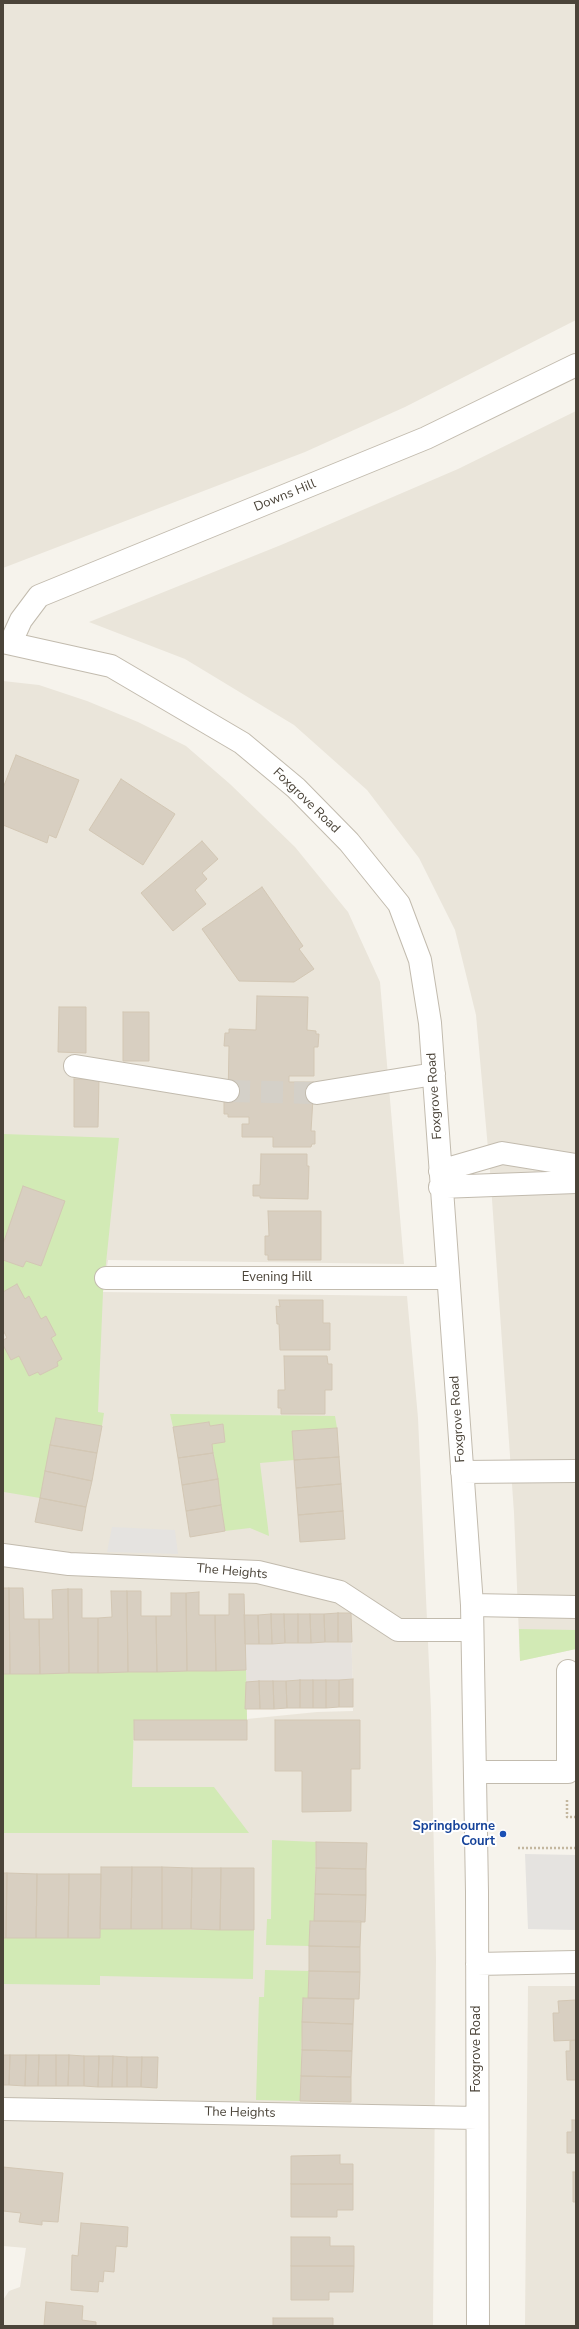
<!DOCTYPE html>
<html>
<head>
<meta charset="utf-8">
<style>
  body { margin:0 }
  #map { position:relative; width:579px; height:2329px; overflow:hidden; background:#f6f3ec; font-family:"Nunito Sans",sans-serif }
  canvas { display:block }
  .frame { position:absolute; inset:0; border:4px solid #4b4439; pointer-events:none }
</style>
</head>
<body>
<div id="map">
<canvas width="579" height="2329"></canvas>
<div class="frame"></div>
</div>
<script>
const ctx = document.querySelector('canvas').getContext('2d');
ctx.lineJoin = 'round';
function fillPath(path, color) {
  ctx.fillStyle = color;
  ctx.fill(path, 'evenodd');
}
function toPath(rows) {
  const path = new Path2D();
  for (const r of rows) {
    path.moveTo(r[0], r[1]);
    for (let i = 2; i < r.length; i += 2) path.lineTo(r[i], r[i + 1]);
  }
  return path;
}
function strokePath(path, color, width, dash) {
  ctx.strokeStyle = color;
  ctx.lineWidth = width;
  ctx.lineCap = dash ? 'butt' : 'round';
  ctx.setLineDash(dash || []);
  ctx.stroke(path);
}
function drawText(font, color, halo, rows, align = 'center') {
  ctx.font = font + ' "Nunito Sans",sans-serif';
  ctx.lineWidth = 4;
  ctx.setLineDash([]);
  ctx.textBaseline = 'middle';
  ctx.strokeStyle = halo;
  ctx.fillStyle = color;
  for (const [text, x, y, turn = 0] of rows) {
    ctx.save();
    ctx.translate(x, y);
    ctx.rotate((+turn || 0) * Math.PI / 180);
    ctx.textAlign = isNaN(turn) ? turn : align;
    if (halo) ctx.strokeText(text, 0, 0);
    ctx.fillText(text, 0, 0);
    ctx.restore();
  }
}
fillPath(toPath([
  [3,3,576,3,576,320,405,407,305,452,3,568],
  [576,411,576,1649,520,1661,514,1513,490,1171,476,1015,455,930,419,858,367,790,294,725,185,659,89,622,281,545,458,469],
  [3,681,39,685,87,701,138,722,186,746,230,784,295,847,348,912,380,982,404,1264,108,1260,103,1292,407,1296,418,1418,431,1710,436,1958,433,2326,3,2326,3,2300,9,2291,20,2287,26,2248,3,2246],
  [351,1614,353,1711,317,1712,247,1719,245,1615],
  [528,1986,576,1986,576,2326,525,2326]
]), '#eae5da');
fillPath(toPath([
  [351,1613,353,1707,245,1709,244,1615]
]), '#e6e2dd');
fillPath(toPath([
  [3,1134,119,1138,103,1292,98,1412,104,1413,102,1426,56,1418,40,1498,4,1492,3,1345,11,1360,19,1356,29,1376,38,1372,40,1375,58,1366,51,1338,56,1335,46,1317,41,1319,29,1297,25,1299,17,1285,3,1292,3,1260,23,1267,26,1261,41,1266,64,1201,23,1187,3,1244],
  [170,1414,335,1416,337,1428,292,1431,294,1460,260,1463,269,1536,250,1528,225,1531,212,1444,225,1442,223,1424,210,1426,209,1422,173,1427],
  [519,1629,576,1630,576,1649,520,1661],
  [246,1670,247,1720,134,1720,132,1787,214,1787,249,1833,3,1833,3,1674],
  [272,1840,316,1842,314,1921,310,1921,309,1946,266,1945,267,1919,271,1919],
  [100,1929,254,1930,253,1979,100,1976,100,1985,3,1984,3,1938,100,1938],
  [265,1970,309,1971,308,1998,303,1998,300,2101,256,2100,259,1997,264,1997]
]), '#d2eab5');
fillPath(toPath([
  [112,1527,175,1530,178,1554,107,1552],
  [525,1854,576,1855,576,1930,528,1929]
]), '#e5e3e0');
const building = toPath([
  [16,755,79,780,56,838,49,835,47,843,3,825,3,788,16,755],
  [121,779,175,814,143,865,89,830,121,779],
  [202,841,218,859,202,873,207,879,195,890,206,904,173,931,141,893,202,841],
  [262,887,303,946,299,949,314,969,294,982,239,981,202,929,262,887],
  [257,996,308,997,307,1030,316,1031,316,1034,319,1034,318,1047,314,1047,314,1076,289,1076,289,1082,314,1082,311,1131,315,1131,315,1144,312,1144,311,1147,273,1147,273,1137,242,1137,242,1124,249,1124,249,1117,228,1117,228,1114,224,1114,224,1099,228,1099,229,1046,224,1046,225,1033,229,1033,229,1029,256,1030,257,996],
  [59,1007,86,1007,86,1053,58,1052,59,1007],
  [123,1012,149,1012,149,1061,123,1061,123,1012],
  [74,1079,99,1079,98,1127,74,1127,74,1079],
  [261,1154,307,1154,307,1166,309,1166,308,1199,260,1198,260,1196,253,1196,253,1185,260,1185,261,1154],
  [23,1186,65,1201,41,1266,26,1261,23,1267,3,1260,3,1244,23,1186],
  [268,1211,321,1211,321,1260,268,1260,268,1255,265,1255,265,1236,269,1236,268,1211],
  [17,1284,25,1299,29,1296,41,1319,46,1316,56,1335,51,1338,62,1359,57,1362,58,1366,40,1375,38,1372,29,1376,19,1356,11,1360,3,1345,3,1340,7,1338,3,1330,3,1292,17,1284],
  [279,1300,323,1300,323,1323,330,1323,330,1350,280,1350,279,1324,277,1324,276,1306,280,1307,279,1300],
  [284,1356,327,1356,328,1364,332,1364,332,1390,325,1390,325,1414,281,1414,281,1408,278,1408,278,1390,285,1390,284,1356],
  [56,1418,102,1426,97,1453,50,1445,56,1418],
  [209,1422,210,1426,223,1424,225,1442,212,1444,213,1453,178,1458,173,1427,209,1422],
  [337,1428,339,1457,294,1460,292,1431,337,1428],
  [50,1445,97,1453,92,1481,45,1471,50,1445],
  [213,1453,218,1479,182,1485,178,1458,213,1453],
  [339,1457,341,1484,296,1488,294,1460,339,1457],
  [45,1471,92,1481,86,1507,40,1498,45,1471],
  [218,1479,221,1505,186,1511,182,1485,218,1479],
  [341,1484,343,1511,298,1515,296,1488,341,1484],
  [40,1498,86,1507,82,1531,35,1522,40,1498],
  [221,1505,225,1531,190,1537,186,1511,221,1505],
  [343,1511,345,1539,300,1542,298,1515,343,1511],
  [3,1588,9,1588,10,1674,3,1674,3,1588],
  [9,1588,23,1588,24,1619,39,1619,40,1674,10,1674,9,1588],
  [68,1589,82,1589,82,1618,98,1618,98,1673,69,1673,68,1589],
  [68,1589,69,1673,40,1674,39,1619,53,1619,52,1590,68,1589],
  [111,1591,127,1591,128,1672,98,1673,98,1618,112,1617,111,1591],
  [127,1591,141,1591,141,1616,156,1616,157,1672,128,1672,127,1591],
  [199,1592,199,1615,215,1615,216,1671,187,1671,186,1593,199,1592],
  [171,1593,186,1593,187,1671,157,1672,156,1616,171,1616,171,1593],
  [229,1594,244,1594,246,1670,216,1671,215,1615,229,1615,229,1594],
  [338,1613,351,1613,352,1642,338,1642,338,1613],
  [338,1613,338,1642,325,1642,324,1614,338,1613],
  [271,1614,284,1614,285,1643,272,1644,271,1614],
  [271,1614,272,1644,259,1644,258,1615,271,1614],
  [284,1614,298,1614,298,1643,285,1643,284,1614],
  [298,1614,310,1614,311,1643,298,1643,298,1614],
  [310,1614,324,1614,325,1642,311,1643,310,1614],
  [244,1615,258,1615,259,1644,245,1644,244,1615],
  [353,1679,353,1707,339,1707,339,1680,353,1679],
  [300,1680,313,1680,313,1708,300,1708,300,1680],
  [300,1680,300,1708,287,1708,286,1681,300,1680],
  [313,1680,326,1680,326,1708,313,1708,313,1680],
  [326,1680,339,1680,339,1707,326,1708,326,1680],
  [259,1681,273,1681,274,1709,260,1709,259,1681],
  [259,1681,260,1709,245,1709,246,1682,259,1681],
  [273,1681,286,1681,287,1708,274,1709,273,1681],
  [134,1720,247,1720,247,1740,134,1740,134,1720],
  [275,1720,360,1720,360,1769,351,1769,351,1811,302,1812,302,1771,275,1771,275,1720],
  [316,1842,367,1843,366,1869,316,1868,316,1842],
  [101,1867,132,1867,131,1929,100,1929,101,1867],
  [132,1867,162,1867,162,1929,131,1929,132,1867],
  [162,1867,192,1868,191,1929,162,1929,162,1867],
  [192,1868,221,1868,220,1930,191,1929,192,1868],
  [221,1868,254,1868,254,1930,220,1930,221,1868],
  [316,1868,366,1869,366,1895,315,1894,316,1868],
  [3,1873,7,1873,6,1938,3,1938,3,1873],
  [7,1873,37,1874,36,1938,6,1938,7,1873],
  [37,1874,69,1874,68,1938,36,1938,37,1874],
  [69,1874,101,1874,100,1938,68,1938,69,1874],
  [315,1894,366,1895,365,1922,314,1921,315,1894],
  [310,1921,361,1921,360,1947,309,1946,310,1921],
  [309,1946,360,1947,360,1972,309,1971,309,1946],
  [309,1971,360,1972,359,1999,308,1998,309,1971],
  [303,1998,354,1999,353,2024,302,2022,303,1998],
  [576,2000,576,2040,554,2041,553,2013,559,2013,558,2001,576,2000],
  [302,2022,353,2024,352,2051,302,2050,302,2022],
  [576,2040,576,2080,567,2080,566,2051,570,2051,570,2041,576,2040],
  [302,2050,352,2051,351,2077,301,2076,302,2050],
  [3,2055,10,2055,9,2085,3,2085,3,2055],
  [10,2055,26,2055,25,2086,9,2085,10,2055],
  [26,2055,39,2055,38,2086,25,2086,26,2055],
  [39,2055,56,2055,56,2086,38,2086,39,2055],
  [56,2055,69,2055,68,2086,56,2086,56,2055],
  [69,2055,84,2056,84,2086,68,2086,69,2055],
  [84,2056,99,2056,98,2087,84,2086,84,2056],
  [99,2056,113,2056,112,2087,98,2087,99,2056],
  [113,2056,127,2057,127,2087,112,2087,113,2056],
  [127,2057,142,2057,141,2087,127,2087,127,2057],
  [142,2057,158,2057,157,2088,141,2087,142,2057],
  [301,2076,351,2077,351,2102,300,2101,301,2076],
  [572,2120,576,2120,576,2153,567,2153,567,2132,572,2132,572,2120],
  [340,2155,340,2164,353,2164,353,2184,291,2184,291,2156,340,2155],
  [3,2167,63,2173,58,2222,42,2221,42,2225,19,2222,21,2213,3,2211,3,2167],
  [573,2172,576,2172,576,2202,573,2202,573,2172],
  [291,2184,353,2184,353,2210,337,2210,337,2217,291,2217,291,2184],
  [81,2223,128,2227,127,2247,116,2246,114,2272,104,2271,103,2282,99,2281,98,2292,71,2290,72,2255,78,2256,81,2223],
  [291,2237,330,2237,330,2246,354,2246,354,2266,291,2266,291,2237],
  [291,2266,354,2266,353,2292,329,2292,329,2300,291,2300,291,2266],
  [46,2302,83,2306,82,2320,96,2322,96,2326,44,2326,46,2302],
  [273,2318,333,2318,333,2326,273,2326,273,2318]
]);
fillPath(building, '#d8cfc1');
strokePath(building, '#d3c7b4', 1);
strokePath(toPath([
  [228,1091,317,1093]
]), '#d4d0c8', 22, [22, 11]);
const minor = toPath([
  [3,642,111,666,242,743,296,788,349,842,399,904,420,960,430,1023,472,1605,477,1892,478,2326],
  [11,642,21,620,39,596,426,438,576,365],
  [75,1066,228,1091],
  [317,1093,434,1074],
  [440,1171,502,1153,576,1165],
  [440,1187,576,1182],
  [106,1278,448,1278],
  [462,1472,576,1471],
  [3,1555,69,1564,258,1572,340,1592,398,1630,472,1630],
  [472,1605,576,1607],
  [475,1772,568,1772,568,1671],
  [477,1964,576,1962],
  [3,2109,477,2118]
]);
strokePath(minor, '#c2bbae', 24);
strokePath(toPath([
  [567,1800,567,1817,576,1817],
  [518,1848,576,1848]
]), '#c4b79f', 2.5, [2, 2]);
strokePath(minor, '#fff', 22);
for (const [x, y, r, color] of [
  [503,1834,4,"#1a4fb4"]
]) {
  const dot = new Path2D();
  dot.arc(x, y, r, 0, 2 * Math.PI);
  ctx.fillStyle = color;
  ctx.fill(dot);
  strokePath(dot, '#fff', 1.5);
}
drawText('13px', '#4b4439', '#fff', [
  ["Downs Hill",285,496,-22],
  ["Foxgrove Road",306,801,44],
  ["Foxgrove Road",435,1096,-94],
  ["Evening Hill",277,1278],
  ["Foxgrove Road",458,1419,-94],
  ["The Heights",232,1572,5],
  ["Foxgrove Road",477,2049,-90],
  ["The Heights",240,2113,1]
]);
drawText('bold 13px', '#164399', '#fff', [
  ["Springbourne",495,1827],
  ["Court",495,1842]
], 'right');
</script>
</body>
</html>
